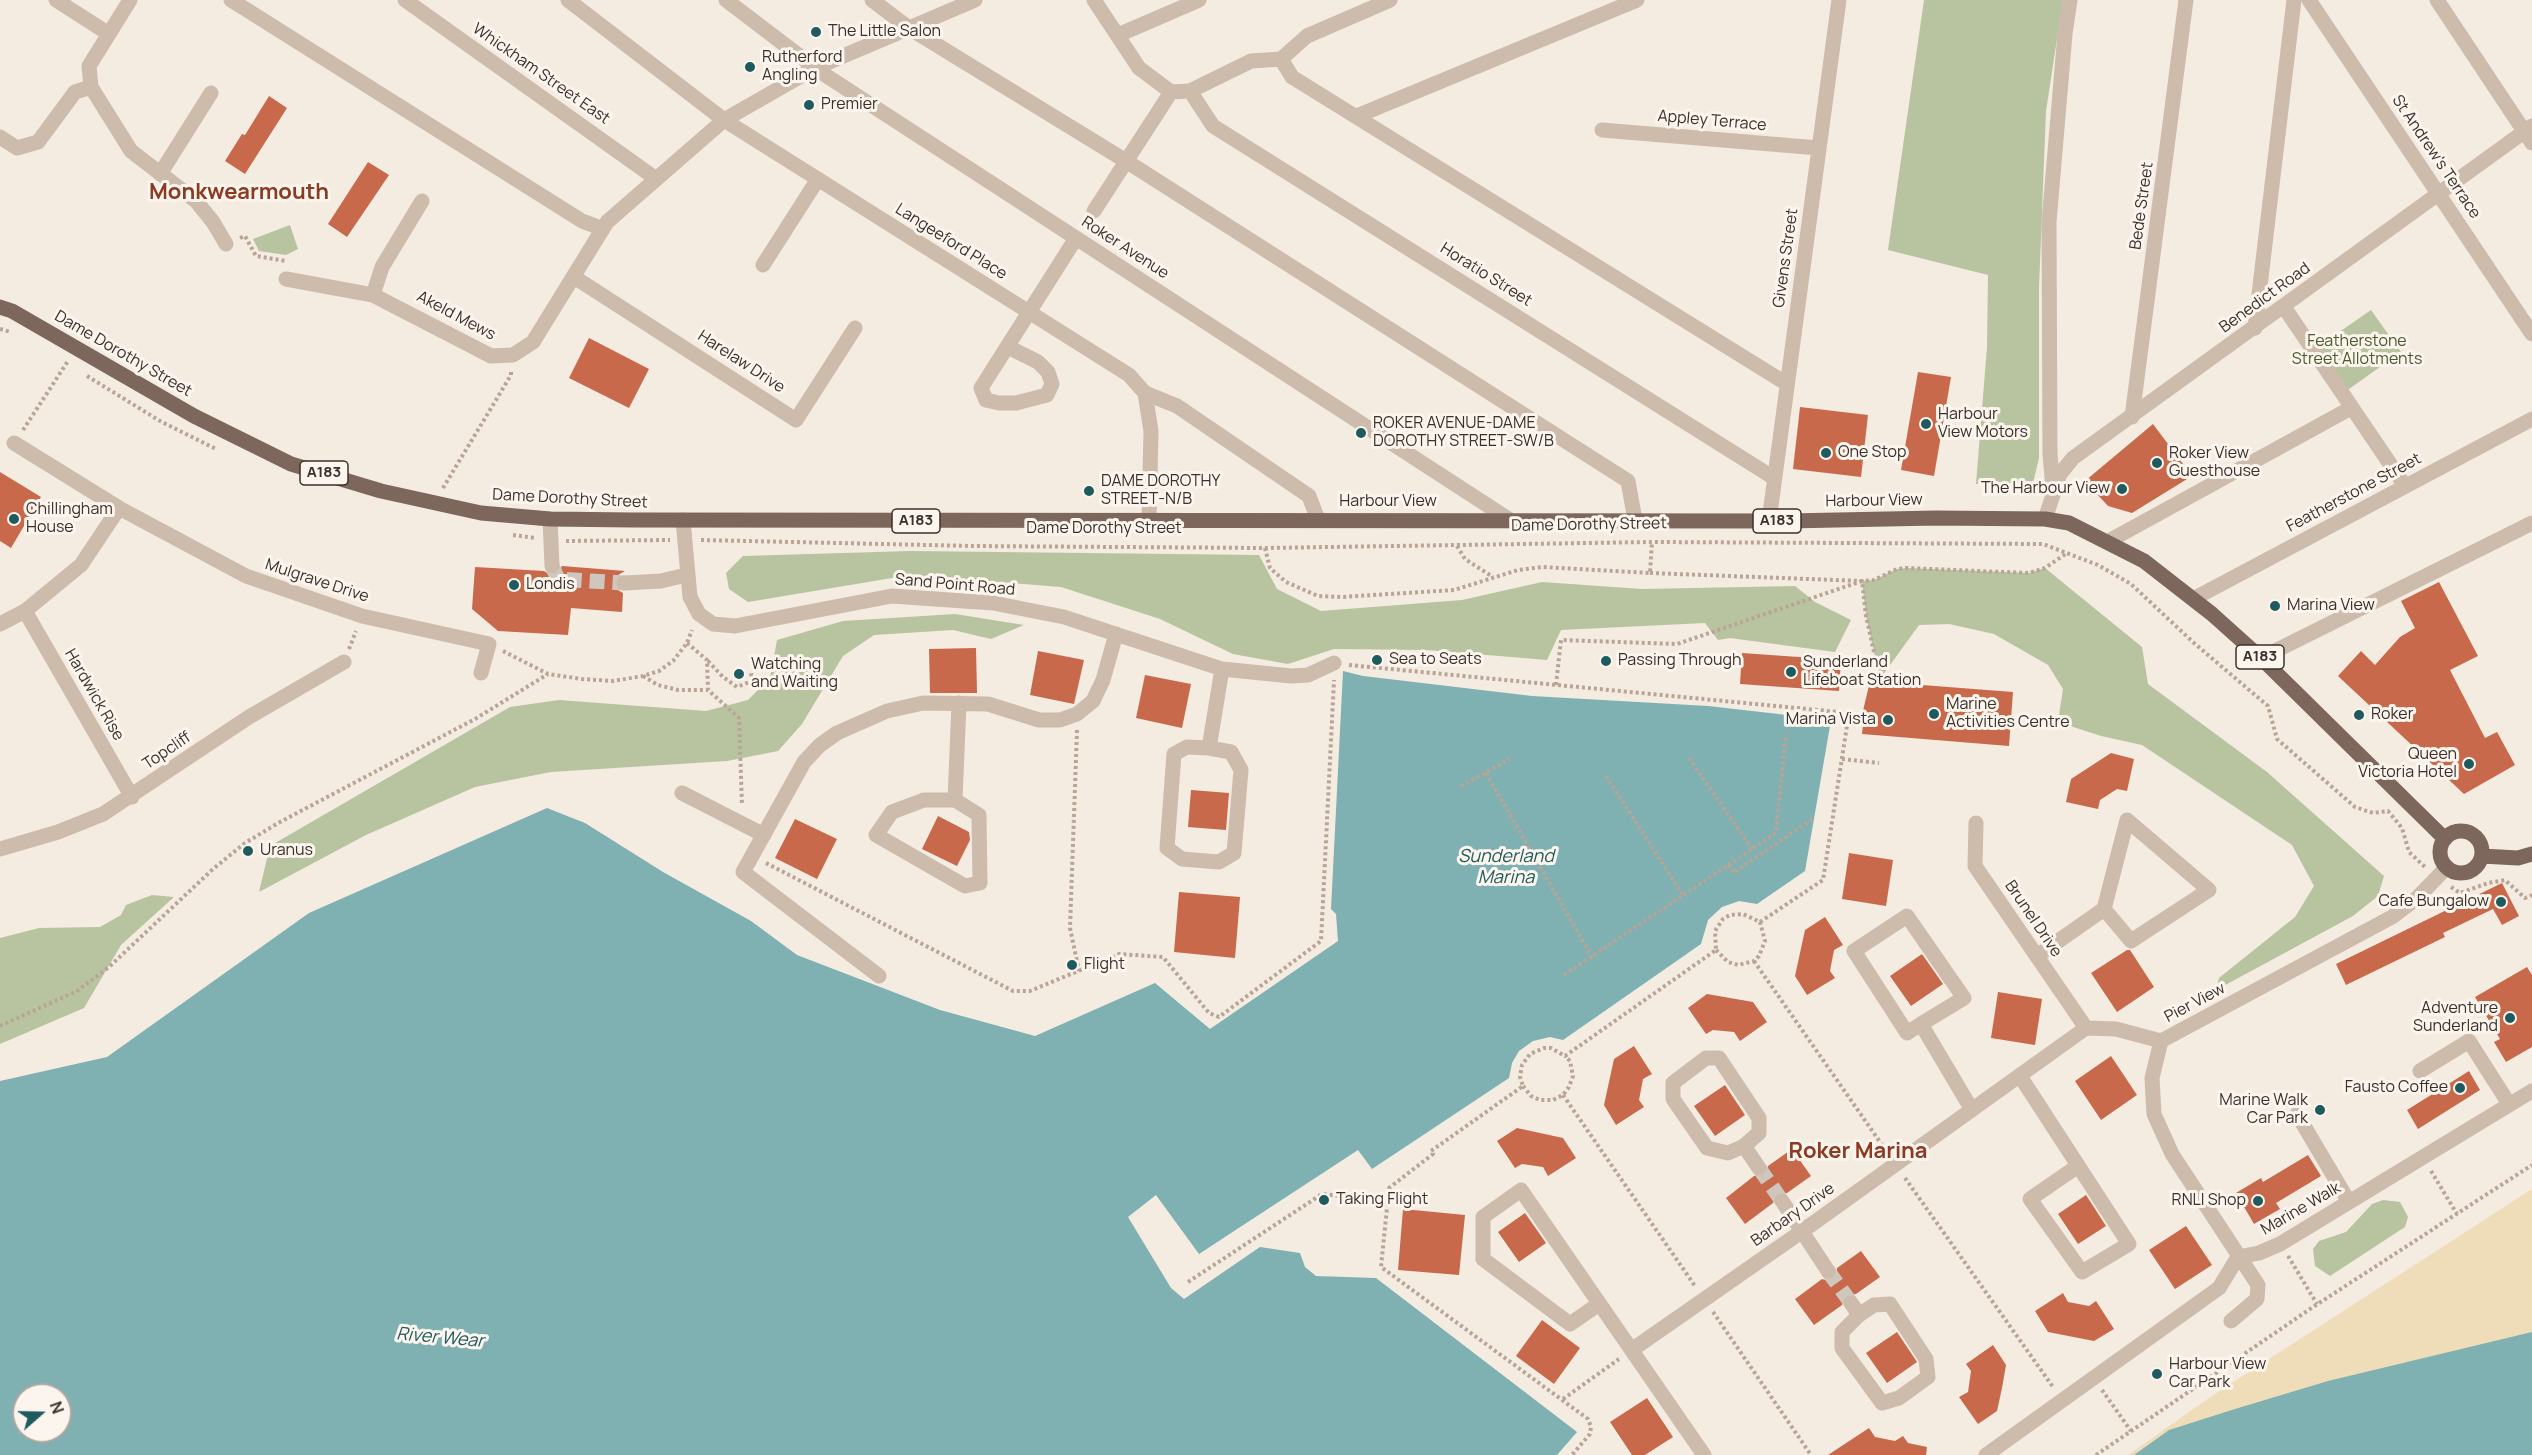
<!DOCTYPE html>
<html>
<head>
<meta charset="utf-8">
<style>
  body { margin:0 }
  #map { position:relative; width:2532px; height:1455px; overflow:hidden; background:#f4ebe1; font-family:Manrope,sans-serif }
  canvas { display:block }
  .north { position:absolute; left:12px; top:1383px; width:60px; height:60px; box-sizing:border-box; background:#fbf5ee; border:2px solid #aea6a0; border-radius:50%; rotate:70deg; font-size:16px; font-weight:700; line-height:24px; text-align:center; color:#3b302b }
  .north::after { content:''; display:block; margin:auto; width:21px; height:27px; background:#1f5a5e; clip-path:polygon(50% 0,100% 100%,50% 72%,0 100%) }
</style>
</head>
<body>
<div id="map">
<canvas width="2532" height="1455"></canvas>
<div class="north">N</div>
</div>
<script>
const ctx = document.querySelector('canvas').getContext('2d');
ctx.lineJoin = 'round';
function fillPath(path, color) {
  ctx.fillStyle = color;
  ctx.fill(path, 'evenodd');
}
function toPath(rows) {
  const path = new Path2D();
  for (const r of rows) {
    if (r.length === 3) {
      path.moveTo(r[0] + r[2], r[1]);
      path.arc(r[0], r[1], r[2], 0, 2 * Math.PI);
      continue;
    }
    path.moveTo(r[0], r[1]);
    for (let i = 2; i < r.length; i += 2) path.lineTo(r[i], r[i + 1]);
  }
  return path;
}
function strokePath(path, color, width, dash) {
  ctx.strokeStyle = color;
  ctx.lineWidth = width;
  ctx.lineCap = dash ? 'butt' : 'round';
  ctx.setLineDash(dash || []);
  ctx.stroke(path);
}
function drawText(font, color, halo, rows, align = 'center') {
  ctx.font = font + ' Manrope,sans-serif';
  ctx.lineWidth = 6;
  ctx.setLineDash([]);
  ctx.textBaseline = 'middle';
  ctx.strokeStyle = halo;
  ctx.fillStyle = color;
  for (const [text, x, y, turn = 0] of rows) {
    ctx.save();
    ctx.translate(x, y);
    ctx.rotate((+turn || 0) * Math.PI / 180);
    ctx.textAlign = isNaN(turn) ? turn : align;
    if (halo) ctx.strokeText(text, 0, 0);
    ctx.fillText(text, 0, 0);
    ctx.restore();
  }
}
fillPath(toPath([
  [1924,0,2063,0,2046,111,2039,288,2039,458,2033,483,1976,484,1987,347,1988,275,1888,250],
  [290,225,298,249,286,255,259,251,253,239],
  [2371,310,2401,352,2342,394,2312,351],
  [910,551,1259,555,1277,589,1321,611,1462,600,1542,582,1642,589,1795,586,1815,602,1851,620,1835,652,1730,638,1718,640,1705,623,1561,630,1547,660,1427,650,1334,649,1288,664,1233,654,1160,619,1061,587,910,575,748,602,729,589,726,573,743,556],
  [1906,568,2029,573,2045,568,2142,647,2148,684,2267,772,2384,876,2378,896,2353,916,2216,990,2219,978,2295,917,2314,886,2292,845,2142,745,2101,736,2058,722,2063,689,2048,665,1994,634,1949,624,1919,625,1880,679,1866,616,1862,581,1874,580,1897,569],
  [955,614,1024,625,991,639,953,630,874,635,843,656,802,724,778,751,727,761,551,772,475,787,366,835,259,892,270,846,510,707,559,700,706,711,748,700,770,678,777,640,843,621],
  [152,895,174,897,121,945,84,1008,0,1044,0,938,39,928,100,927,121,915,126,905],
  [2383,1200,2400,1202,2408,1217,2405,1227,2330,1276,2315,1266,2313,1249,2319,1241,2346,1232,2372,1204]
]), '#b8c4a0');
fillPath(toPath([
  [2532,1189,2532,1455,2128,1455,2212,1396]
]), '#efdcb8');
fillPath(toPath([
  [1343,671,1363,676,1532,696,1708,706,1831,720,1805,871,1757,904,1739,901,1722,907,1708,920,1701,944,1563,1040,1550,1037,1533,1041,1519,1051,1512,1063,1509,1078,1372,1169,1358,1150,1199,1254,1156,1195,1128,1217,1171,1288,1184,1299,1260,1247,1300,1253,1305,1267,1316,1276,1376,1278,1577,1432,1557,1455,0,1455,0,1081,107,1057,309,913,547,808,585,823,663,872,751,921,797,955,940,1010,1035,1036,1155,983,1210,1029,1338,941,1336,914,1331,909],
  [24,1395,60,1395,60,1431,24,1431],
  [2532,1332,2532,1455,2134,1455,2169,1430,2235,1409,2328,1381]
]), '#7fb0b2');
fillPath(toPath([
  [269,96,287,108,245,174,225,161,242,134,245,135],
  [368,162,389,175,347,237,328,224],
  [589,338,649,369,629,408,569,378],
  [1918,372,1951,377,1934,476,1901,470],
  [1800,407,1868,415,1861,477,1793,469],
  [2153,424,2192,476,2132,513,2108,506,2085,481],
  [0,472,41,497,11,548,0,541],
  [562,566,625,571,618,575,614,583,616,589,623,593,622,612,571,608,568,635,498,631,472,609,475,567,544,571,552,576,558,574],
  [2439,582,2478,656,2450,670,2485,738,2497,732,2515,765,2464,794,2338,676,2361,651,2375,665,2400,637,2415,628,2401,601],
  [976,648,977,693,930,693,929,649],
  [1038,651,1084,660,1074,704,1030,695],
  [1742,653,1841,660,1839,691,1740,684],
  [1145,675,1191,684,1182,728,1136,718],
  [1870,681,2013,692,2009,746,1862,734,1864,716,1862,715],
  [2111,753,2134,759,2127,791,2117,789,2100,800,2098,809,2066,802,2071,779],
  [1191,790,1229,793,1226,830,1188,827],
  [938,816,969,832,970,840,957,866,922,849],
  [795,819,837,839,817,879,775,858],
  [1849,853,1893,860,1886,906,1842,899],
  [2502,883,2519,916,2502,925,2493,909,2443,933,2445,937,2346,985,2336,964],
  [1179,892,1240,897,1235,958,1174,952],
  [1825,917,1843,945,1834,950,1830,971,1835,978,1807,995,1795,976,1805,930],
  [2127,950,2130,950,2154,987,2117,1012,2091,973],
  [1922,954,1943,984,1911,1006,1890,976],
  [2527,967,2532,975,2532,1047,2506,1062,2494,1042,2500,1039,2475,997],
  [1998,992,2042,999,2035,1045,1991,1038],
  [1707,994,1753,1002,1767,1022,1740,1041,1734,1032,1713,1030,1706,1034,1688,1008],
  [1634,1046,1652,1074,1643,1079,1639,1100,1644,1107,1616,1125,1604,1105,1614,1059],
  [2111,1056,2137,1095,2101,1120,2075,1081],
  [2469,1071,2480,1090,2418,1129,2407,1110],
  [1725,1085,1745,1115,1715,1136,1694,1106],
  [1517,1128,1563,1138,1576,1158,1548,1176,1543,1167,1522,1164,1515,1168,1497,1141],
  [1792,1149,1811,1176,1787,1193,1776,1193,1773,1203,1745,1224,1726,1198,1754,1176,1765,1176,1768,1166],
  [2308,1155,2321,1176,2276,1203,2280,1209,2254,1224,2236,1193,2261,1178,2263,1182],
  [2086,1195,2106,1226,2078,1244,2058,1214],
  [1403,1209,1465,1215,1459,1275,1398,1270],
  [1525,1213,1546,1243,1519,1262,1498,1232],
  [2186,1226,2212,1265,2175,1289,2149,1250],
  [1861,1251,1880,1277,1856,1294,1845,1295,1842,1305,1814,1325,1795,1299,1822,1279,1828,1281,1834,1279,1837,1275,1837,1268],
  [2063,1293,2068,1302,2089,1306,2096,1301,2114,1329,2094,1341,2048,1332,2035,1311],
  [1542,1320,1580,1348,1554,1384,1516,1356],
  [1897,1332,1917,1362,1887,1383,1866,1353],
  [1993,1345,2006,1365,2002,1388,1997,1411,1978,1424,1959,1397,1968,1392,1971,1371,1966,1364],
  [1647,1398,1673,1437,1645,1455,1632,1455,1610,1422],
  [1869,1428,1875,1437,1895,1441,1903,1436,1908,1443,1927,1447,1926,1455,1828,1455]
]), '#c8694b');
strokePath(toPath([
  [552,566,558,579,624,583],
  [1759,1168,1782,1201],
  [1828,1271,1851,1303]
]), '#cfc6bd', 15, [15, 8]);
strokePath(toPath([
  [240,238,245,236,256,256,286,261],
  [0,329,11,332],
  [87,376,160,421,216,449],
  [23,430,68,361],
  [443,488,511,375,511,371],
  [513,535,535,538],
  [701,540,973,546,1265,548,1652,542,2043,544,2098,565,2131,584,2194,643,2268,706,2277,739,2355,807,2373,813,2388,811,2402,828,2409,852,2426,868],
  [566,541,670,540],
  [1457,546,1465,559,1493,577],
  [1265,548,1270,568,1286,582,1318,596,1342,597,1454,590,1518,570,1543,567,1650,573,1652,542],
  [1650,573,1862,581,1874,580,1897,569,1906,568,2029,573,2045,568,2067,553],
  [687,643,707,660,708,690,739,718,742,805],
  [349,649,356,631],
  [503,651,548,674,582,679,613,681,643,676,659,671,673,661,687,643,692,630],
  [708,661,723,677,737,687,752,681,751,673],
  [1349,665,1849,713,1823,880,1760,922,1743,914,1730,915,1723,919,1715,931,1716,950,1565,1056,1551,1048,1544,1048,1530,1054,1522,1065,1520,1077,1523,1086,1431,1151,1433,1154,1389,1188,1381,1267,1588,1419,1591,1427,1590,1434,1572,1455],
  [643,676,658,685,678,690,708,690],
  [1556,685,1561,640,1677,644,1862,581,1866,616,1880,679],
  [1077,730,1070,928,1079,971],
  [1689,758,1752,849],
  [1842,759,1879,763],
  [1486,773,1592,957],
  [1606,776,1683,895],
  [1461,786,1510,759],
  [766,863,1013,991,1030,991,1119,954,1163,957,1209,1013,1219,1017,1321,941,1334,680],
  [1728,865,1733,873,1814,818],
  [2451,887,2460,893,2488,883,2505,880,2525,898,2532,895],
  [1716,950,1728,962,1738,965,1754,961,1759,956,1765,941,1760,922],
  [1754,961,1887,1152],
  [1564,975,1776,833,1786,734],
  [0,1026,77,991,109,967,213,869,245,843,280,822,475,719,548,674],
  [1523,1086,1531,1096,1540,1100,1553,1100,1563,1095,1569,1087,1573,1076,1570,1061,1565,1056],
  [1563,1095,1695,1286],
  [2431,1171,2457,1214],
  [1905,1178,2053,1387],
  [2288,1256,2317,1304],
  [1188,1282,1322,1194,1387,1201],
  [1713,1312,1811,1455],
  [2102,1390,2131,1431],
  [1563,1399,1619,1359],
  [2096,1455,2313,1307,2532,1165]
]), '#b9a596', 4, [3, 3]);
strokePath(toPath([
  [56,0,109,34],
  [130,0,89,66,91,87,131,151,196,201,213,222,226,244],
  [231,0,582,221,603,229],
  [405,0,655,178],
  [568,0,724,120,1129,375,1145,393,1151,431,1149,521],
  [726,0,822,73,1510,520],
  [872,0,909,28,1126,161,1628,481,1635,520],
  [1094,0,1139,68,1171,92],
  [2309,0,2532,334],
  [2437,0,2532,143],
  [1118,35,1199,0],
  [1281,59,1292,77,1787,384],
  [1190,91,1213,126,1774,478],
  [1171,92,1190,91,1251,61,1281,59,1307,36,1390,0],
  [1357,116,1637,0],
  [1602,130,1819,148],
  [0,137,17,148,38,142,75,92,91,87],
  [160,174,211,93],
  [1094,211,1171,92],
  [763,265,818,179],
  [574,277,796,420,855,328],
  [286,279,373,295,491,356,513,355,533,342,607,222,724,120,815,68,975,0],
  [373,295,382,267,422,201],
  [2284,307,2405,486],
  [2255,328,2294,0],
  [1008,347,1038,362,1048,372,1052,384,1047,395,1016,403,999,403,986,400,981,388,1076,238],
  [1145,393,1177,406,1309,496,1318,520],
  [2132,417,2186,0],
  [14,443,119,508],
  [2053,488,2050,454,2049,222,2065,34,2070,0],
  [550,519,552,566],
  [2045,519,2060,474,2073,458,2532,126],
  [683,520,690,597,699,614,713,624,735,626,892,596,993,603,1064,617,1222,669,1291,676,1308,675,1334,663],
  [1769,521,1839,0],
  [2107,542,2351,408],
  [624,583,661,581,686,575],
  [2193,599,2532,419],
  [25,611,132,797],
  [0,624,25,611,81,565,119,508,246,576,362,616,489,644,481,673],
  [2261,658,2532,523],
  [1209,748,1187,747,1174,754,1167,848,1182,859,1219,862,1234,853,1241,770,1231,752,1209,748,1222,669],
  [682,793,764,835],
  [955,800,924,800,892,812,876,835,965,886,980,883,979,815,955,800,959,703],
  [1976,823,1975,866,2086,1028],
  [0,849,58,832,103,814,249,717,344,662],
  [2037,956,2104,909,2127,820,2209,890,2131,941,2104,909],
  [879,976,743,872,804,762,820,745,837,733,887,711,923,703,988,704,1039,720,1060,720,1077,714,1093,701,1103,680,1116,634],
  [1921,1024,1964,998,1907,916,1854,951,1907,1033,1921,1024,1972,1110],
  [1706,1058,1719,1058,1759,1118,1759,1133,1744,1146,1728,1153,1707,1148,1673,1099,1673,1083,1706,1058],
  [2420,1071,2469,1041,2509,1104],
  [2020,1076,2129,1244,2082,1272,2030,1199,2078,1166],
  [2297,1114,2349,1202],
  [1744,1146,1759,1168],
  [1782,1201,1828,1271],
  [1851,1303,1859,1315,1874,1305,1890,1304,1926,1359,1928,1377,1899,1398,1882,1403,1842,1348,1842,1332,1859,1315],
  [1599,1304,1570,1324,1483,1259,1483,1217,1521,1190,1704,1455],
  [2231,1321,2257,1299,2258,1285,2172,1154,2154,1114,2152,1078,2161,1041,2392,917,2417,898,2447,867],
  [1633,1349,1801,1232,2086,1028,2116,1029,2161,1041],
  [1986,1455,2219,1288,2238,1257,2259,1253,2280,1244,2532,1091]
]), '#cdbbac', 15);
strokePath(toPath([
  [0,307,12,311,194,416,291,464,381,491,481,513,550,519,632,520,1788,521,1936,518,2045,519,2069,523,2144,561,2212,614,2261,658,2445,839],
  [2461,852,21],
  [2482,856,2518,858,2532,854]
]), '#7d675c', 15);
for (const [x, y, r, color] of [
  [816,32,6,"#1f5a5e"],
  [750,67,6,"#1f5a5e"],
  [809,105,6,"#1f5a5e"],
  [1926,424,6,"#1f5a5e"],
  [1361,433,6,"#1f5a5e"],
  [1826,453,6,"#1f5a5e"],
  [2157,463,6,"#1f5a5e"],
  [2122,489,6,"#1f5a5e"],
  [1089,491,6,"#1f5a5e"],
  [14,519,6,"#1f5a5e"],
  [514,585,6,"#1f5a5e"],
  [2275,606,6,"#1f5a5e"],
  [1377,660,6,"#1f5a5e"],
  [1606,661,6,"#1f5a5e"],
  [1791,672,6,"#1f5a5e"],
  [739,674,6,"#1f5a5e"],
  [1934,714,6,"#1f5a5e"],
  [2359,715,6,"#1f5a5e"],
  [1888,720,6,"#1f5a5e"],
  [2469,764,6,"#1f5a5e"],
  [248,851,6,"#1f5a5e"],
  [2501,902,6,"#1f5a5e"],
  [1072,965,6,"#1f5a5e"],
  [2510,1018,6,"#1f5a5e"],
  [2460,1088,6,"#1f5a5e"],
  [2320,1110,6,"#1f5a5e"],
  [1324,1200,6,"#1f5a5e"],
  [2258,1201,6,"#1f5a5e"],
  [2157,1374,6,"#1f5a5e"]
]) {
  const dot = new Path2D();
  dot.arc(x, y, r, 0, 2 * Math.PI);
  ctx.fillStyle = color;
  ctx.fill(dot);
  strokePath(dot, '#fbf5ee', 2);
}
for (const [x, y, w] of [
  [324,473,48],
  [916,521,48],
  [1777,521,48],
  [2260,657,48]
]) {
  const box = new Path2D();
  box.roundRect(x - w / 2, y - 12, w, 24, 4.5);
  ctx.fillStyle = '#fbf5ee';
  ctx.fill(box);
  strokePath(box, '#3b302b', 1.5);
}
drawText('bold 15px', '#3b302b', null, [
  ["A183",324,473],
  ["A183",916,521],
  ["A183",1777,521],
  ["A183",2260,657]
]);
drawText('16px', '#3b302b', '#fbf5ee', [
  ["The Little Salon",828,32],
  ["Rutherford",762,58],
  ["Angling",762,76],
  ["Premier",821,105],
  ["Harbour",1938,415],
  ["View Motors",1938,433],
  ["ROKER AVENUE-DAME",1373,424],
  ["DOROTHY STREET-SW/B",1373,442],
  ["One Stop",1838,453],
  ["Roker View",2169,454],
  ["Guesthouse",2169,472],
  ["DAME DOROTHY",1101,482],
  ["STREET-N/B",1101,500],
  ["The Harbour View",2110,489,"right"],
  ["Chillingham",26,510],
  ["House",26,528],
  ["Londis",526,585],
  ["Marina View",2287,606],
  ["Sea to Seats",1389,660],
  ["Passing Through",1618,661],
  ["Sunderland",1803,663],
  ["Lifeboat Station",1803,681],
  ["Watching",751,665],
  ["and Waiting",751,683],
  ["Marine",1946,705],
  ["Activities Centre",1946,723],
  ["Roker",2371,715],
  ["Marina Vista",1876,720,"right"],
  ["Queen",2457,755,"right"],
  ["Victoria Hotel",2457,773,"right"],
  ["Uranus",260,851],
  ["Cafe Bungalow",2489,902,"right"],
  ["Flight",1084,965],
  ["Adventure",2498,1009,"right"],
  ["Sunderland",2498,1027,"right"],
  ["Fausto Coffee",2448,1088,"right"],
  ["Marine Walk",2308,1101,"right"],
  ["Car Park",2308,1119,"right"],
  ["Taking Flight",1336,1200],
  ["RNLI Shop",2246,1201,"right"],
  ["Harbour View",2169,1365],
  ["Car Park",2169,1383]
], 'left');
drawText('16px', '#3b302b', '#fbf5ee', [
  ["Whickham Street East",541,74,35],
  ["Appley Terrace",1712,121,5],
  ["St Andrew's Terrace",2436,157,56],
  ["Bede Street",2142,206,-82],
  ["Langeeford Place",951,242,32],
  ["Roker Avenue",1125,248,33],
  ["Givens Street",1786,258,-82],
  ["Horatio Street",1486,275,32],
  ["Benedict Road",2265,298,-36],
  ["Akeld Mews",456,316,28],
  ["Dame Dorothy Street",123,354,30],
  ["Harelaw Drive",741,362,33],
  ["Featherstone Street",2354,493,-28],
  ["Dame Dorothy Street",570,499,3],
  ["Harbour View",1874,501,-1],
  ["Harbour View",1388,502],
  ["Dame Dorothy Street",1589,525,-1],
  ["Dame Dorothy Street",1104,529],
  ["Mulgrave Drive",317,581,18],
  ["Sand Point Road",955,585,5],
  ["Hardwick Rise",94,695,60],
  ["Topcliff",167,751,-34],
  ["Brunel Drive",2033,919,56],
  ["Pier View",2195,1003,-28],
  ["Marine Walk",2301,1209,-30],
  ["Barbary Drive",1793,1215,-35]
]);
drawText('16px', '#4a5a2e', '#fbf5ee', [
  ["Featherstone",2357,342],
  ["Street Allotments",2357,360]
]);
drawText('italic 18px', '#1f5a5e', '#fbf5ee', [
  ["Sunderland",1506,857],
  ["Marina",1506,878],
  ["River Wear",440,1338,5]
]);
drawText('bold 22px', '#8c3b22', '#fbf5ee', [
  ["Monkwearmouth",239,193],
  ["Roker Marina",1858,1152]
]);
</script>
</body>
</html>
